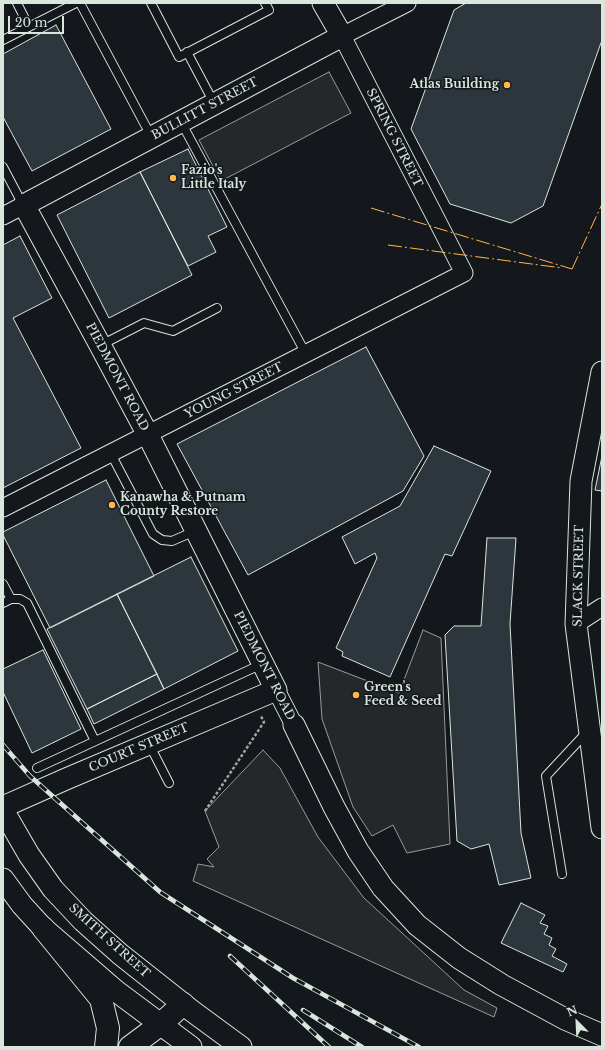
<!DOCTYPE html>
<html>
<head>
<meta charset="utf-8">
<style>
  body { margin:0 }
  #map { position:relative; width:605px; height:1050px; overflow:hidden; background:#14181c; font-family:"Libre Baskerville",serif }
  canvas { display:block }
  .frame { position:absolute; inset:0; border:4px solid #d8e6dc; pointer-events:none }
  .north { position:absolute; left:557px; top:1002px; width:40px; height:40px; -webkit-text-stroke:3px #14181c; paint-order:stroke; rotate:336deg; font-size:11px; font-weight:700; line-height:16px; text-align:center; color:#d8e6dc }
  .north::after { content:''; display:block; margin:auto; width:14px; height:18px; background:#d8e6dc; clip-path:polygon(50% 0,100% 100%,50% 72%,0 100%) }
  .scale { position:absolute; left:8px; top:16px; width:56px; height:18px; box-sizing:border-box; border:2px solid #d8e6dc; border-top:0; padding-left:5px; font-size:12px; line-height:14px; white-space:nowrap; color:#d8e6dc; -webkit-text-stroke:3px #14181c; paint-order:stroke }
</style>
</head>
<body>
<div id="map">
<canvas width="605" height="1050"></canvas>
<div class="frame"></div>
<div class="north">N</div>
<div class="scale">20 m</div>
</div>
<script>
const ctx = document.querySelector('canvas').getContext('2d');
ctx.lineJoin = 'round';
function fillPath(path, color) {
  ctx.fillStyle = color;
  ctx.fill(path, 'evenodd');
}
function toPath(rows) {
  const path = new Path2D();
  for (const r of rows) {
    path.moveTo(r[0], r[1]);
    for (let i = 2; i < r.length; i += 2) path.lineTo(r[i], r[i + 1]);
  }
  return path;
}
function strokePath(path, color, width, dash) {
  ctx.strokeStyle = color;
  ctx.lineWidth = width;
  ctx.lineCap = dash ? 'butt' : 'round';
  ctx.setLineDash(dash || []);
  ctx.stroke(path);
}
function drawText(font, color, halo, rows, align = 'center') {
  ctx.font = font + ' "Libre Baskerville",serif';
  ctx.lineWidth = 3;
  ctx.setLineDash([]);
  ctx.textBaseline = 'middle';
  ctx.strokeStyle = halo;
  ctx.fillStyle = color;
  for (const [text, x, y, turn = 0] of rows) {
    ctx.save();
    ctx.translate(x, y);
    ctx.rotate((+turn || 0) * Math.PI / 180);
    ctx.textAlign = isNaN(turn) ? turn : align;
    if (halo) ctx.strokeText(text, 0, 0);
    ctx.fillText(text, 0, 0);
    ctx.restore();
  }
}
const parking = toPath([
  [329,72,351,113,221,181,199,140,329,72],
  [423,630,441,638,450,844,407,853,393,825,372,836,353,807,322,719,318,662,399,693,423,630],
  [263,750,280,768,318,837,364,898,464,990,497,1008,494,1017,193,881,198,864,214,867,207,859,219,847,205,811,263,750]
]);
fillPath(parking, '#24282b');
strokePath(parking, '#939e99', 1);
const building = toPath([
  [466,3,602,3,602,40,543,206,511,223,450,204,411,129,454,10,466,3],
  [56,25,111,129,32,171,3,117,3,54,56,25],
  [188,149,227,227,208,236,216,252,188,266,140,172,188,149],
  [140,172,192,275,109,318,57,215,140,172],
  [20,236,52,298,13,318,81,448,3,488,3,245,20,236],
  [366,347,424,456,403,491,248,575,177,444,366,347],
  [434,446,491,471,452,556,445,554,390,677,342,656,343,652,336,648,377,558,375,553,355,564,342,537,400,506,434,446],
  [602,456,602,491,595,490,602,456],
  [106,480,154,576,50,628,3,535,3,532,106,480],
  [487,538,516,538,510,624,521,833,531,878,499,885,489,844,471,849,457,841,445,635,454,626,481,626,487,538],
  [191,557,238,651,164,689,117,594,191,557],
  [117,594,157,674,87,709,47,629,117,594],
  [43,650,81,729,32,753,3,692,3,669,43,650],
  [157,674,164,689,94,724,87,709,157,674],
  [521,903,545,915,540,923,548,926,544,934,552,938,549,945,556,949,552,956,567,964,563,972,501,943,521,903]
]);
fillPath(building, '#2c363c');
strokePath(building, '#d8e6dc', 1);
const service = toPath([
  [17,3,29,27],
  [80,3,151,136],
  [151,3,179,57,269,10,265,3],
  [3,40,76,3],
  [187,52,214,103],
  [181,122,306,354],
  [3,167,23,205],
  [101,345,144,323,173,331,217,308],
  [111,454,153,534,162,540,172,541,195,531],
  [3,584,11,599,3,603],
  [11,599,20,599,27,603,95,741],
  [149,744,169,783],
  [37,768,262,664],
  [562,874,546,776,587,732]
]);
const minor = toPath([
  [3,216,24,205],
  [3,508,464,273,342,36,407,3],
  [576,624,602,607],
  [276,690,294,725]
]);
const tertiary = toPath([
  [602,372,581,481,576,624,602,828],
  [294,725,334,807,358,851,383,888,417,925,459,958,502,985,565,1019,602,1035],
  [3,807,66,779,276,690,148,435,100,345,24,205,342,36,323,3],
  [3,810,29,855,53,889,83,921,120,954,192,1011,241,1047],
  [3,879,22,905,43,928,116,991,191,1047]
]);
const motorway = toPath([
  [43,928,101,999,108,1028,106,1047],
  [130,1047,161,1024,183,1004]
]);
strokePath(service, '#d8e6dc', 10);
strokePath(minor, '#d8e6dc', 19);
strokePath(tertiary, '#d8e6dc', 23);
strokePath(motorway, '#d8e6dc', 24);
strokePath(toPath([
  [205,811,264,722,261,716]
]), '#9da8a2', 2.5, [3, 2]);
strokePath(service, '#14181c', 8);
strokePath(minor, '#14181c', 17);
strokePath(tertiary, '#14181c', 21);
strokePath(motorway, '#14181c', 22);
const rail = toPath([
  [3,745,30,776,160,892,293,978,419,1047],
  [230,956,329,1047],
  [303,1010,362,1047]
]);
strokePath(rail, '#d8e6dc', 4.5);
strokePath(rail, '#14181c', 3, [9]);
strokePath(toPath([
  [371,208,572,269],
  [388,245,562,268],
  [572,269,602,204]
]), '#ffb74d', 1, [14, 3, 2, 3]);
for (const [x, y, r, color] of [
  [507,85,4,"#ffb74d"],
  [173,178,4,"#ffb74d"],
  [112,505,4,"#ffb74d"],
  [356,695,4,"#ffb74d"]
]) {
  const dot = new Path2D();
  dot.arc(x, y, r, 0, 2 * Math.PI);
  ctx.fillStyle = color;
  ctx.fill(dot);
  strokePath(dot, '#14181c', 1.5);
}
drawText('bold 12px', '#d8e6dc', '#14181c', [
  ["Atlas Building",499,85,"right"],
  ["Fazio's",181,171],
  ["Little Italy",181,185],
  ["Kanawha & Putnam",120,498],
  ["County Restore",120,512],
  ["Green's",364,688],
  ["Feed & Seed",364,702]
], 'left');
drawText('12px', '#d8e6dc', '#14181c', [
  ["BULLITT STREET",205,109,-28],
  ["SPRING STREET",394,138,63],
  ["PIEDMONT ROAD",117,377,62],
  ["YOUNG STREET",234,391,-27],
  ["SLACK STREET",579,576,-89],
  ["PIEDMONT ROAD",264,666,63],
  ["COURT STREET",139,748,-23],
  ["SMITH STREET",109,941,42]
]);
</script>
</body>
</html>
